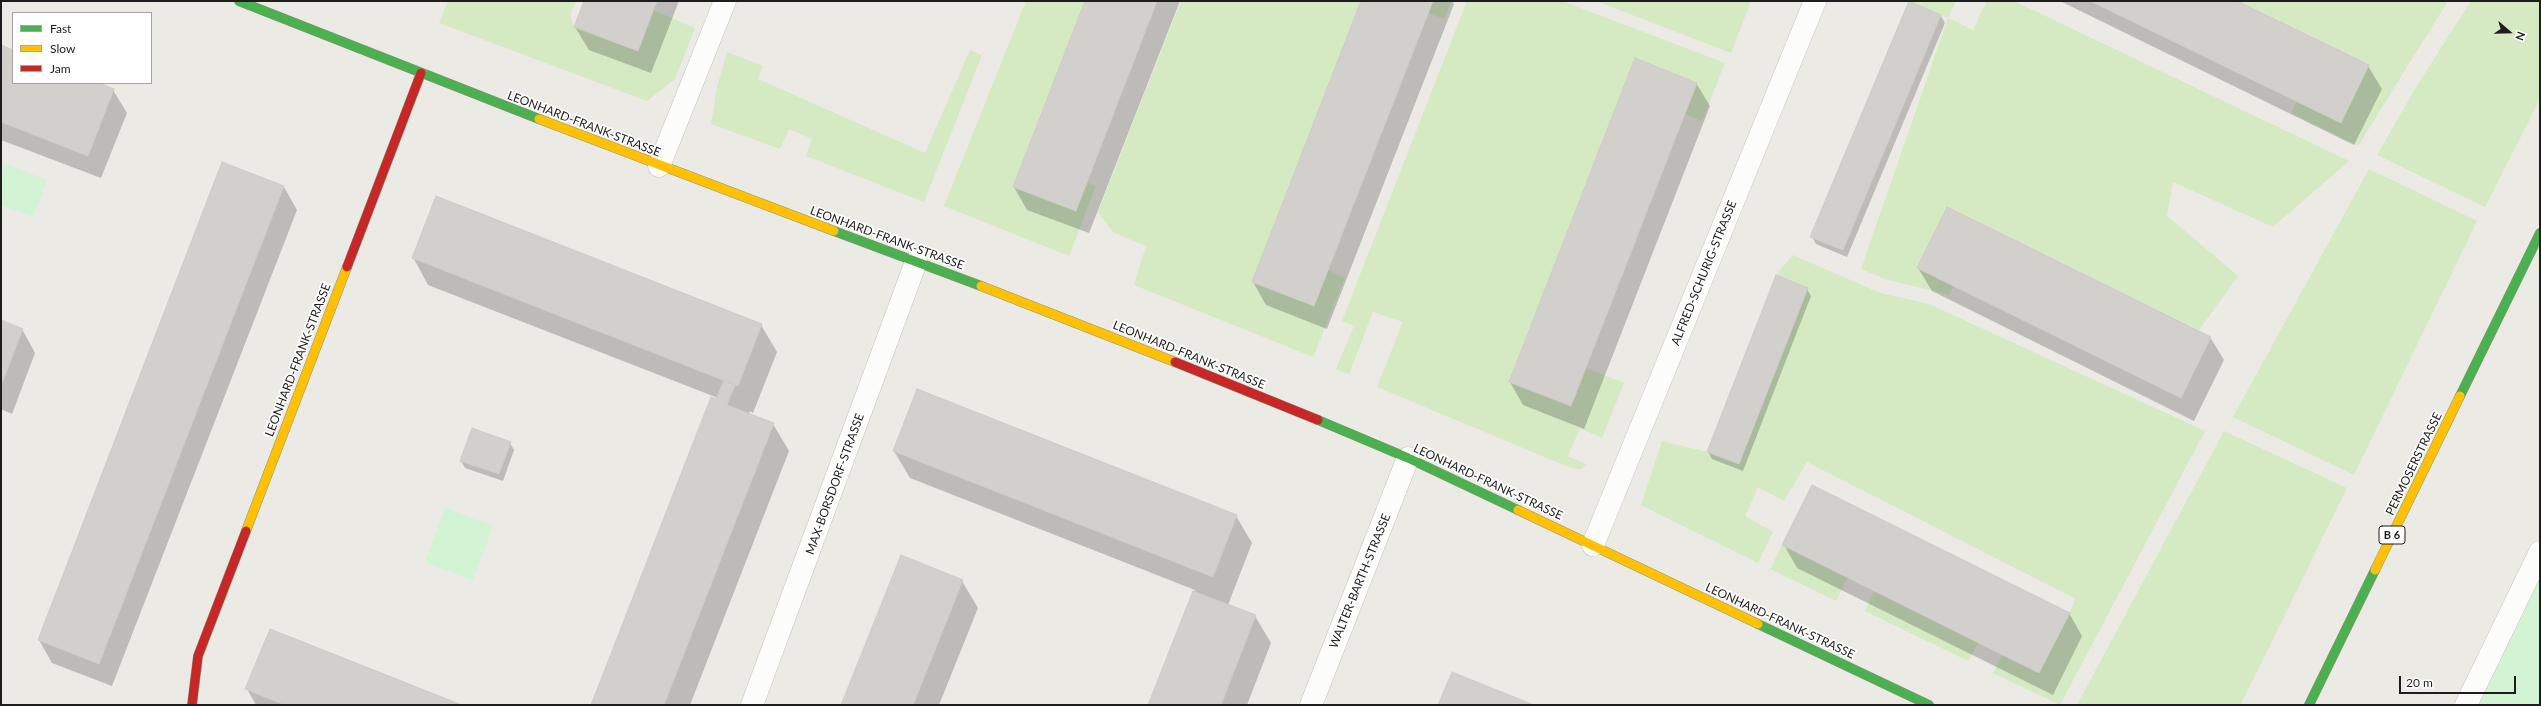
<!DOCTYPE html>
<html>
<head>
<meta charset="utf-8">
<style>
  body { margin:0 }
  #map { position:relative; width:2541px; height:706px; overflow:hidden; background:#ebeae5; font-family:Lato,sans-serif }
  canvas { display:block }
  .frame { position:absolute; inset:0; border:2px solid #1d1d1d; pointer-events:none }
  .legend { position:absolute; left:12px; top:12px; width:140px; height:72px; box-sizing:border-box; background:#fff; border:1px solid #a5a5a5; margin:0; padding:5px 7px; list-style:none; font-size:12px; color:#1d1d1d }
  .legend li { display:flex; align-items:center; gap:8px; height:20px }
  .legend b { width:20px; border:1px solid #a5a5a5 }
  .north { position:absolute; left:2489px; top:12px; width:40px; height:40px; -webkit-text-stroke:3px #fff; paint-order:stroke; rotate:110deg; font-size:11px; font-weight:700; line-height:16px; text-align:center; color:#1d1d1d }
  .north::after { content:''; display:block; margin:auto; width:14px; height:18px; background:#1d1d1d; clip-path:polygon(50% 0,100% 100%,50% 72%,0 100%) }
  .scale { position:absolute; left:2399px; top:676px; width:117px; height:18px; box-sizing:border-box; border:2px solid #1d1d1d; border-top:0; padding-left:5px; font-size:12px; line-height:14px; white-space:nowrap; color:#1d1d1d; -webkit-text-stroke:3px #fff; paint-order:stroke }
</style>
</head>
<body>
<div id="map">
<canvas width="2541" height="706"></canvas>
<div class="frame"></div>
<ul class="legend">
<li><b style="height:5px;background:#4caf50"></b>Fast</li>
<li><b style="height:5px;background:#ffc107"></b>Slow</li>
<li><b style="height:5px;background:#c62828"></b>Jam</li>
</ul>
<div class="north">N</div>
<div class="scale">20 m</div>
</div>
<script>
const ctx = document.querySelector('canvas').getContext('2d');
ctx.lineJoin = 'round';
function fillPath(path, color) {
  ctx.fillStyle = color;
  ctx.fill(path, 'evenodd');
}
function toPath(rows) {
  const path = new Path2D();
  for (const r of rows) {
    path.moveTo(r[0], r[1]);
    for (let i = 2; i < r.length; i += 2) path.lineTo(r[i], r[i + 1]);
  }
  return path;
}
function strokePath(path, color, width, dash) {
  ctx.strokeStyle = color;
  ctx.lineWidth = width;
  ctx.lineCap = dash ? 'butt' : 'round';
  ctx.setLineDash(dash || []);
  ctx.stroke(path);
}
function drawText(font, color, halo, rows, align = 'center') {
  ctx.font = font + ' Lato,sans-serif';
  ctx.lineWidth = 3.5;
  ctx.setLineDash([]);
  ctx.textBaseline = 'middle';
  ctx.strokeStyle = halo;
  ctx.fillStyle = color;
  for (const [text, x, y, turn = 0] of rows) {
    ctx.save();
    ctx.translate(x, y);
    ctx.rotate((+turn || 0) * Math.PI / 180);
    ctx.textAlign = isNaN(turn) ? turn : align;
    if (halo) ctx.strokeText(text, 0, 0);
    ctx.fillText(text, 0, 0);
    ctx.restore();
  }
}
fillPath(toPath([
  [448,1,576,1,570,16,574,27,653,10,695,28,675,79,647,101,439,23],
  [1026,1,1085,1,1013,186,1076,211,1087,183,1096,186,1069,256,944,206],
  [1181,1,1361,1,1252,282,1314,306,1328,270,1345,278,1313,357,1134,285,1146,246,1114,233,1098,212],
  [1433,1,1451,1,1444,19,1428,13],
  [1467,1,1562,1,1725,63,1702,121,1685,114,1697,83,1635,58,1509,382,1571,406,1586,368,1624,383,1602,438,1580,428,1568,456,1587,465,1581,469,1571,468,1377,387,1403,322,1373,312,1349,374,1336,369,1354,326,1342,321],
  [1596,1,1751,1,1731,53],
  [1910,1,1956,1,1948,18,1973,30,1987,1,2014,1,2349,161,2273,227,2173,182,2167,216,2238,276,2199,330,1947,208,1917,268,1954,287,1949,295,1885,279,1861,269,1948,18],
  [2237,1,2448,1,2358,146,2291,113,2297,101],
  [2471,1,2540,1,2540,99,2485,207,2377,155,2418,84],
  [970,50,982,55,924,202,806,156,812,139,789,129,780,149,711,124,717,87,727,52,763,66,758,79,925,153],
  [2369,169,2477,221,2354,475,2233,417],
  [1793,255,1880,293,1929,304,2205,431,2060,705,1993,673,2003,654,2040,672,2076,599,1807,462,1784,501,1758,487,1745,516,1773,532,1758,563,1641,505,1662,441,1707,452,1739,464,1808,288,1776,275],
  [2224,431,2347,488,2251,684,2240,705,2077,705],
  [1782,545,1848,577,1836,601,1770,569],
  [1875,591,1979,642,1968,661,1865,611]
]), '#d5e9c3');
fillPath(toPath([
  [5,164,47,180,33,217,1,205,1,176],
  [445,508,493,526,473,580,425,563],
  [2540,552,2540,705,2466,705]
]), '#d2f3d4');
fillPath(toPath([
  [585,1,679,1,651,73,589,50,575,27],
  [1086,1,1180,1,1089,233,1027,210,1014,187],
  [1362,1,1452,1,1454,4,1327,329,1266,305,1253,282],
  [2060,1,2234,1,2368,66,2382,89,2354,145],
  [1941,16,1945,23,1847,257,1816,244,1812,237],
  [1,46,13,51,13,83,96,83,113,90,127,113,101,178,1,140],
  [1696,83,1710,106,1584,429,1523,405,1510,382],
  [284,187,297,210,112,686,52,663,39,640],
  [413,257,761,325,777,352,753,413,750,411,749,414,773,424,789,451,690,705,592,705,718,398,428,285],
  [1918,268,2210,337,2224,360,2194,421,1932,291],
  [1807,289,1811,296,1743,471,1712,459,1708,452],
  [1,322,22,329,35,353,12,414,1,409],
  [510,443,514,450,503,481,465,468,461,461],
  [894,451,1236,516,1252,543,1228,605,1255,616,1271,643,1247,705,1149,705,1195,590,910,478],
  [1784,545,2069,613,2082,636,2053,695,1797,568],
  [962,581,978,608,939,705,842,705],
  [247,689,459,705,256,705]
]), '#0003');
const building = toPath([
  [584,1,657,1,638,51,574,27,584,1],
  [1085,1,1157,1,1076,211,1013,187,1085,1],
  [1361,1,1433,1,1314,306,1252,282,1361,1],
  [1909,1,1941,15,1843,250,1810,237,1909,1],
  [2090,1,2237,1,2369,65,2341,123,2090,1],
  [1,45,13,50,13,83,99,83,114,89,88,156,1,122,1,45],
  [1635,58,1697,83,1571,406,1509,382,1635,58],
  [222,162,284,186,99,664,38,640,222,162],
  [436,196,762,324,738,386,412,258,436,196],
  [1947,207,2211,337,2181,398,1917,268,1947,207],
  [1776,275,1808,288,1739,464,1707,452,1776,275],
  [1,320,23,329,1,386,1,320],
  [724,380,735,385,727,405,774,423,664,705,591,705,711,397,716,399,724,380],
  [917,389,1237,515,1213,577,893,451,917,389],
  [472,428,511,442,499,474,460,461,472,428],
  [1812,485,2070,613,2039,673,1782,545,1812,485],
  [901,555,963,580,913,705,841,705,901,555],
  [1193,591,1256,615,1221,705,1148,705,1193,591],
  [270,629,462,705,285,705,245,689,270,629],
  [1452,672,1534,705,1438,705,1452,672]
]);
fillPath(building, '#d2d0cc');
strokePath(building, '#cecbc6', 1);
const lane = toPath([
  [2466,705,2540,552]
]);
const street = toPath([
  [659,166,725,1],
  [1593,545,1815,1],
  [752,705,916,262],
  [1311,705,1408,458]
]);
const fast = toPath([
  [239,1,539,119],
  [834,231,981,286],
  [2460,396,2540,233],
  [1318,420,1408,458,1518,510],
  [1758,624,1929,705],
  [2309,705,2375,570]
]);
const slow = toPath([
  [539,119,834,231],
  [981,286,1175,362],
  [1518,510,1758,624],
  [246,531,347,267],
  [2375,570,2460,396]
]);
const jam = toPath([
  [347,267,421,73],
  [1175,362,1318,420],
  [192,705,198,656,246,531]
]);
strokePath(lane, '#c4c4c1', 23);
strokePath(street, '#c4c4c1', 23);
strokePath(fast, '#92957d', 10);
strokePath(slow, '#92957d', 10);
strokePath(jam, '#92957d', 10);
strokePath(lane, '#fcfcfb', 22);
strokePath(street, '#fcfcfb', 22);
strokePath(fast, '#4caf50', 9);
strokePath(slow, '#ffc107', 9);
strokePath(jam, '#c62828', 9);
for (const [x, y, w] of [
  [2392,535,26]
]) {
  const box = new Path2D();
  box.roundRect(x - w / 2, y - 9, w, 18, 3);
  ctx.fillStyle = '#fff';
  ctx.fill(box);
  strokePath(box, '#1d1d1d', 1);
}
drawText('bold 11px', '#1d1d1d', null, [
  ["B 6",2392,535]
]);
drawText('12px', '#1d1d1d', '#fff', [
  ["LEONHARD-FRANK-STRASSE",584,124,21],
  ["LEONHARD-FRANK-STRASSE",887,238,20],
  ["ALFRED-SCHURIG-STRASSE",1704,273,-68],
  ["LEONHARD-FRANK-STRASSE",1189,355,22],
  ["LEONHARD-FRANK-STRASSE",298,360,-69],
  ["PERMOSERSTRASSE",2414,464,-64],
  ["LEONHARD-FRANK-STRASSE",1488,482,25],
  ["MAX-BORSDORF-STRASSE",835,484,-70],
  ["WALTER-BARTH-STRASSE",1360,581,-68],
  ["LEONHARD-FRANK-STRASSE",1780,621,25]
]);
</script>
</body>
</html>
